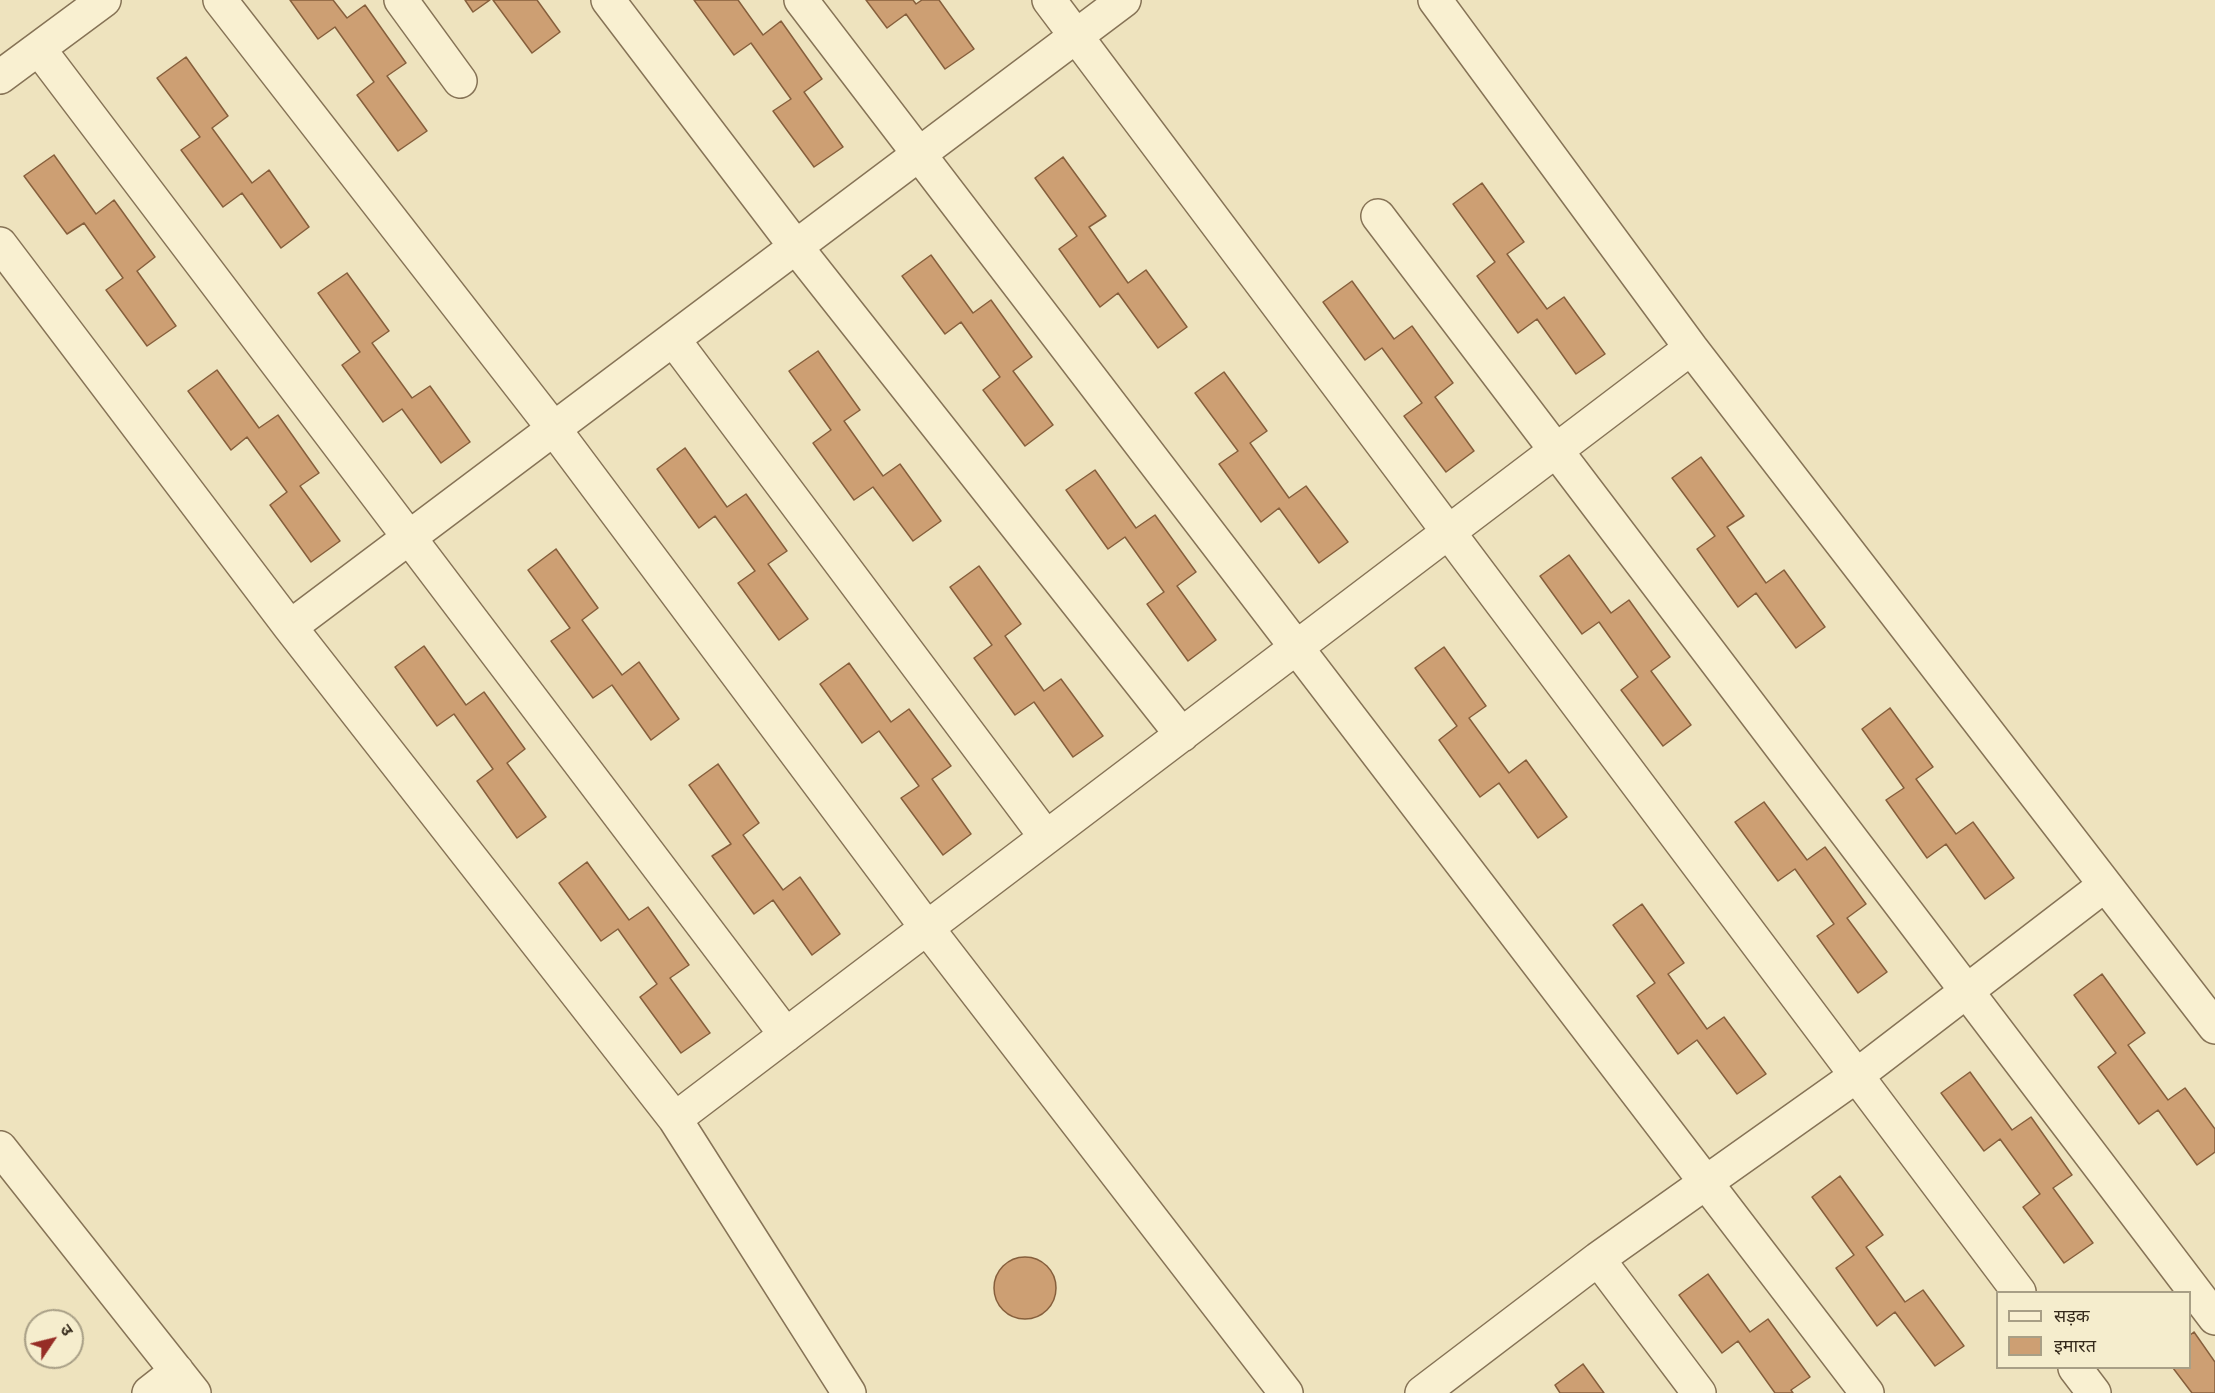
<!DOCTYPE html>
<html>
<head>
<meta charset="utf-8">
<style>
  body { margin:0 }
  #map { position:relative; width:2215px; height:1393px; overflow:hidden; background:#eee3be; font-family:Lora,"Noto Sans Devanagari",serif }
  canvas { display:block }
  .legend { position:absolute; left:1996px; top:1291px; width:195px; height:78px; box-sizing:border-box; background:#f5edcd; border:2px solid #a89f86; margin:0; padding:8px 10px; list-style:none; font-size:18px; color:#352a1b }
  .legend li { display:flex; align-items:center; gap:12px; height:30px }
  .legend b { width:30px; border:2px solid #a89f86 }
  .north { position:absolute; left:24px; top:1309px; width:60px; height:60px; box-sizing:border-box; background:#f5edcd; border:2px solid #a89f86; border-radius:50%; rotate:55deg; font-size:16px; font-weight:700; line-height:24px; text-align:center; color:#352a1b }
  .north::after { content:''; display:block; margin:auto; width:21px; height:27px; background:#962d26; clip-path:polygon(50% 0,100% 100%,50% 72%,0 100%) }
</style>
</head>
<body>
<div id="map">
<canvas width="2215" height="1393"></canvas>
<ul class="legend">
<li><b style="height:8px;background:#f9f0d1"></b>सड़क</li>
<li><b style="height:16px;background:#cd9f73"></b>इमारत</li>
</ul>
<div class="north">उ</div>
</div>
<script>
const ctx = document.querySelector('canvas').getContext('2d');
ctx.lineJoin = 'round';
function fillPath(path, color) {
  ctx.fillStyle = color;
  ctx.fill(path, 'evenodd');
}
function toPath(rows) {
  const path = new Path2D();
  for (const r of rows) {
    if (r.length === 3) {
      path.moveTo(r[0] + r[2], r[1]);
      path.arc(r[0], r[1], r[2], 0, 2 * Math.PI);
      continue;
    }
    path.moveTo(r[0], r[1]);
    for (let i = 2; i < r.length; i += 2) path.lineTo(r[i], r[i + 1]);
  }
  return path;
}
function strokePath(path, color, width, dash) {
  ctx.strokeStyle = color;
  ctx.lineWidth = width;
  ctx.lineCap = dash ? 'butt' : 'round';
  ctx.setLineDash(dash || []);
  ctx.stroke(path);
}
const building = toPath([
  [290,0,333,0,347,18,365,5,406,63,387,76,427,131,398,151,357,95,374,82,335,27,318,39,290,0],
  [465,0,490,0,473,12,465,0],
  [493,0,537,0,560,32,532,53,493,0],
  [694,0,738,0,763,35,781,21,822,79,804,92,843,147,814,167,773,111,791,99,751,43,734,55,694,0],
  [866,0,913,0,916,4,922,0,939,0,974,49,945,69,906,14,887,28,866,0],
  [186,57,228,116,212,128,252,183,269,170,309,227,281,248,242,193,223,207,181,150,200,137,157,78,186,57],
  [54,155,96,214,114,200,155,257,137,271,176,326,147,346,106,290,123,278,84,223,67,234,24,176,54,155],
  [1063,157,1106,216,1089,227,1128,283,1146,270,1187,327,1158,348,1118,293,1100,307,1059,249,1077,236,1035,178,1063,157],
  [1482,183,1524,242,1507,254,1547,309,1564,297,1605,354,1576,374,1537,319,1518,333,1477,276,1495,262,1453,204,1482,183],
  [931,255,973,313,991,300,1032,357,1013,371,1053,425,1025,446,983,390,1000,377,961,322,945,334,902,276,931,255],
  [347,273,389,331,372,343,412,398,430,386,470,442,441,463,402,409,383,422,342,365,360,352,318,293,347,273],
  [1352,281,1394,339,1412,326,1453,383,1435,397,1474,451,1446,472,1404,416,1422,403,1382,348,1365,360,1323,302,1352,281],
  [818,351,860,410,844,421,883,476,900,464,941,521,913,541,873,487,854,500,813,443,831,430,789,371,818,351],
  [217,370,259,428,278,415,319,473,300,486,340,541,311,562,270,505,287,492,247,437,231,450,188,391,217,370],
  [1224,372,1267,431,1250,443,1289,498,1306,486,1348,542,1319,563,1279,508,1261,522,1219,464,1238,451,1195,393,1224,372],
  [685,448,727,507,746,494,787,551,768,564,808,619,779,640,738,583,755,571,715,516,699,528,657,469,685,448],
  [1701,457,1744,516,1727,527,1766,583,1784,570,1825,627,1796,648,1756,593,1738,607,1697,549,1715,536,1672,478,1701,457],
  [1095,470,1136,528,1155,515,1196,572,1177,586,1216,640,1188,661,1147,604,1164,592,1125,537,1108,549,1066,490,1095,470],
  [556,549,598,608,582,620,622,675,639,662,679,719,651,740,612,685,593,698,551,641,570,628,528,570,556,549],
  [1569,555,1611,613,1629,600,1670,657,1651,671,1691,725,1663,746,1621,690,1638,677,1599,622,1582,634,1540,576,1569,555],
  [979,566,1021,624,1005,636,1044,691,1061,679,1103,736,1073,757,1034,702,1015,715,974,658,992,645,950,587,979,566],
  [424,646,466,705,484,692,525,749,507,763,546,817,517,838,477,781,493,769,454,714,437,726,395,667,424,646],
  [1444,647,1486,706,1469,718,1509,773,1526,760,1567,817,1538,838,1499,783,1480,797,1439,740,1457,726,1415,668,1444,647],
  [849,663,891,722,909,709,951,766,932,779,971,834,943,855,901,798,919,786,879,731,862,743,820,684,849,663],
  [1890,708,1933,767,1916,779,1956,834,1973,822,2014,878,1985,899,1946,844,1927,858,1886,800,1904,788,1862,729,1890,708],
  [718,764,759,823,743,835,783,890,800,877,840,934,812,955,773,900,754,914,712,856,731,844,689,785,718,764],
  [1764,802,1807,860,1825,847,1866,904,1847,918,1887,972,1858,993,1817,936,1834,924,1795,869,1778,881,1735,822,1764,802],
  [587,862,629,920,648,907,689,965,670,978,710,1033,681,1053,640,997,657,984,618,929,601,941,559,883,587,862],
  [1642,904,1684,963,1668,974,1707,1029,1724,1017,1766,1074,1737,1094,1697,1040,1678,1054,1637,996,1655,983,1613,925,1642,904],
  [2102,974,2145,1033,2128,1045,2168,1100,2185,1088,2215,1129,2215,1152,2197,1165,2158,1110,2139,1124,2098,1067,2116,1053,2074,995,2102,974],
  [1970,1072,2012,1130,2031,1117,2072,1175,2053,1188,2093,1243,2064,1263,2023,1207,2040,1194,2000,1139,1984,1151,1941,1093,1970,1072],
  [1840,1176,1883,1235,1866,1247,1905,1302,1923,1290,1964,1346,1935,1366,1895,1312,1877,1326,1836,1268,1854,1255,1812,1197,1840,1176],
  [1025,1288,31],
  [1708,1274,1750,1332,1768,1319,1810,1377,1791,1390,1793,1393,1775,1393,1738,1341,1722,1353,1679,1295,1708,1274],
  [2194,1332,2215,1362,2215,1393,2192,1393,2173,1368,2190,1368,2190,1335,2194,1332],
  [1583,1364,1604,1393,1560,1393,1555,1385,1583,1364]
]);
fillPath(building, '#cd9f73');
strokePath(building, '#865f3c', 1.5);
const minor = toPath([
  [220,0,554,429,927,928,1286,1393],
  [401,0,460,81],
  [608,0,796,247,1182,735],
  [801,0,1867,1393],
  [1049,0,2019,1292],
  [1435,0,1691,348,2215,1027],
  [39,49,786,1035],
  [0,77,104,0],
  [1378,216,2215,1318],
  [0,244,290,627,675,1119,849,1393],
  [673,339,1046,837],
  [290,627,1124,0],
  [675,1119,1691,348],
  [0,1148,194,1393],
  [1598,1259,1699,1393],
  [2075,1368,2094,1393],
  [149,1393,177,1371],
  [1422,1393,1598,1259,1856,1076,2105,885]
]);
strokePath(minor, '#867356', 36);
strokePath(minor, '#f9f0d1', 33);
</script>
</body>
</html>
